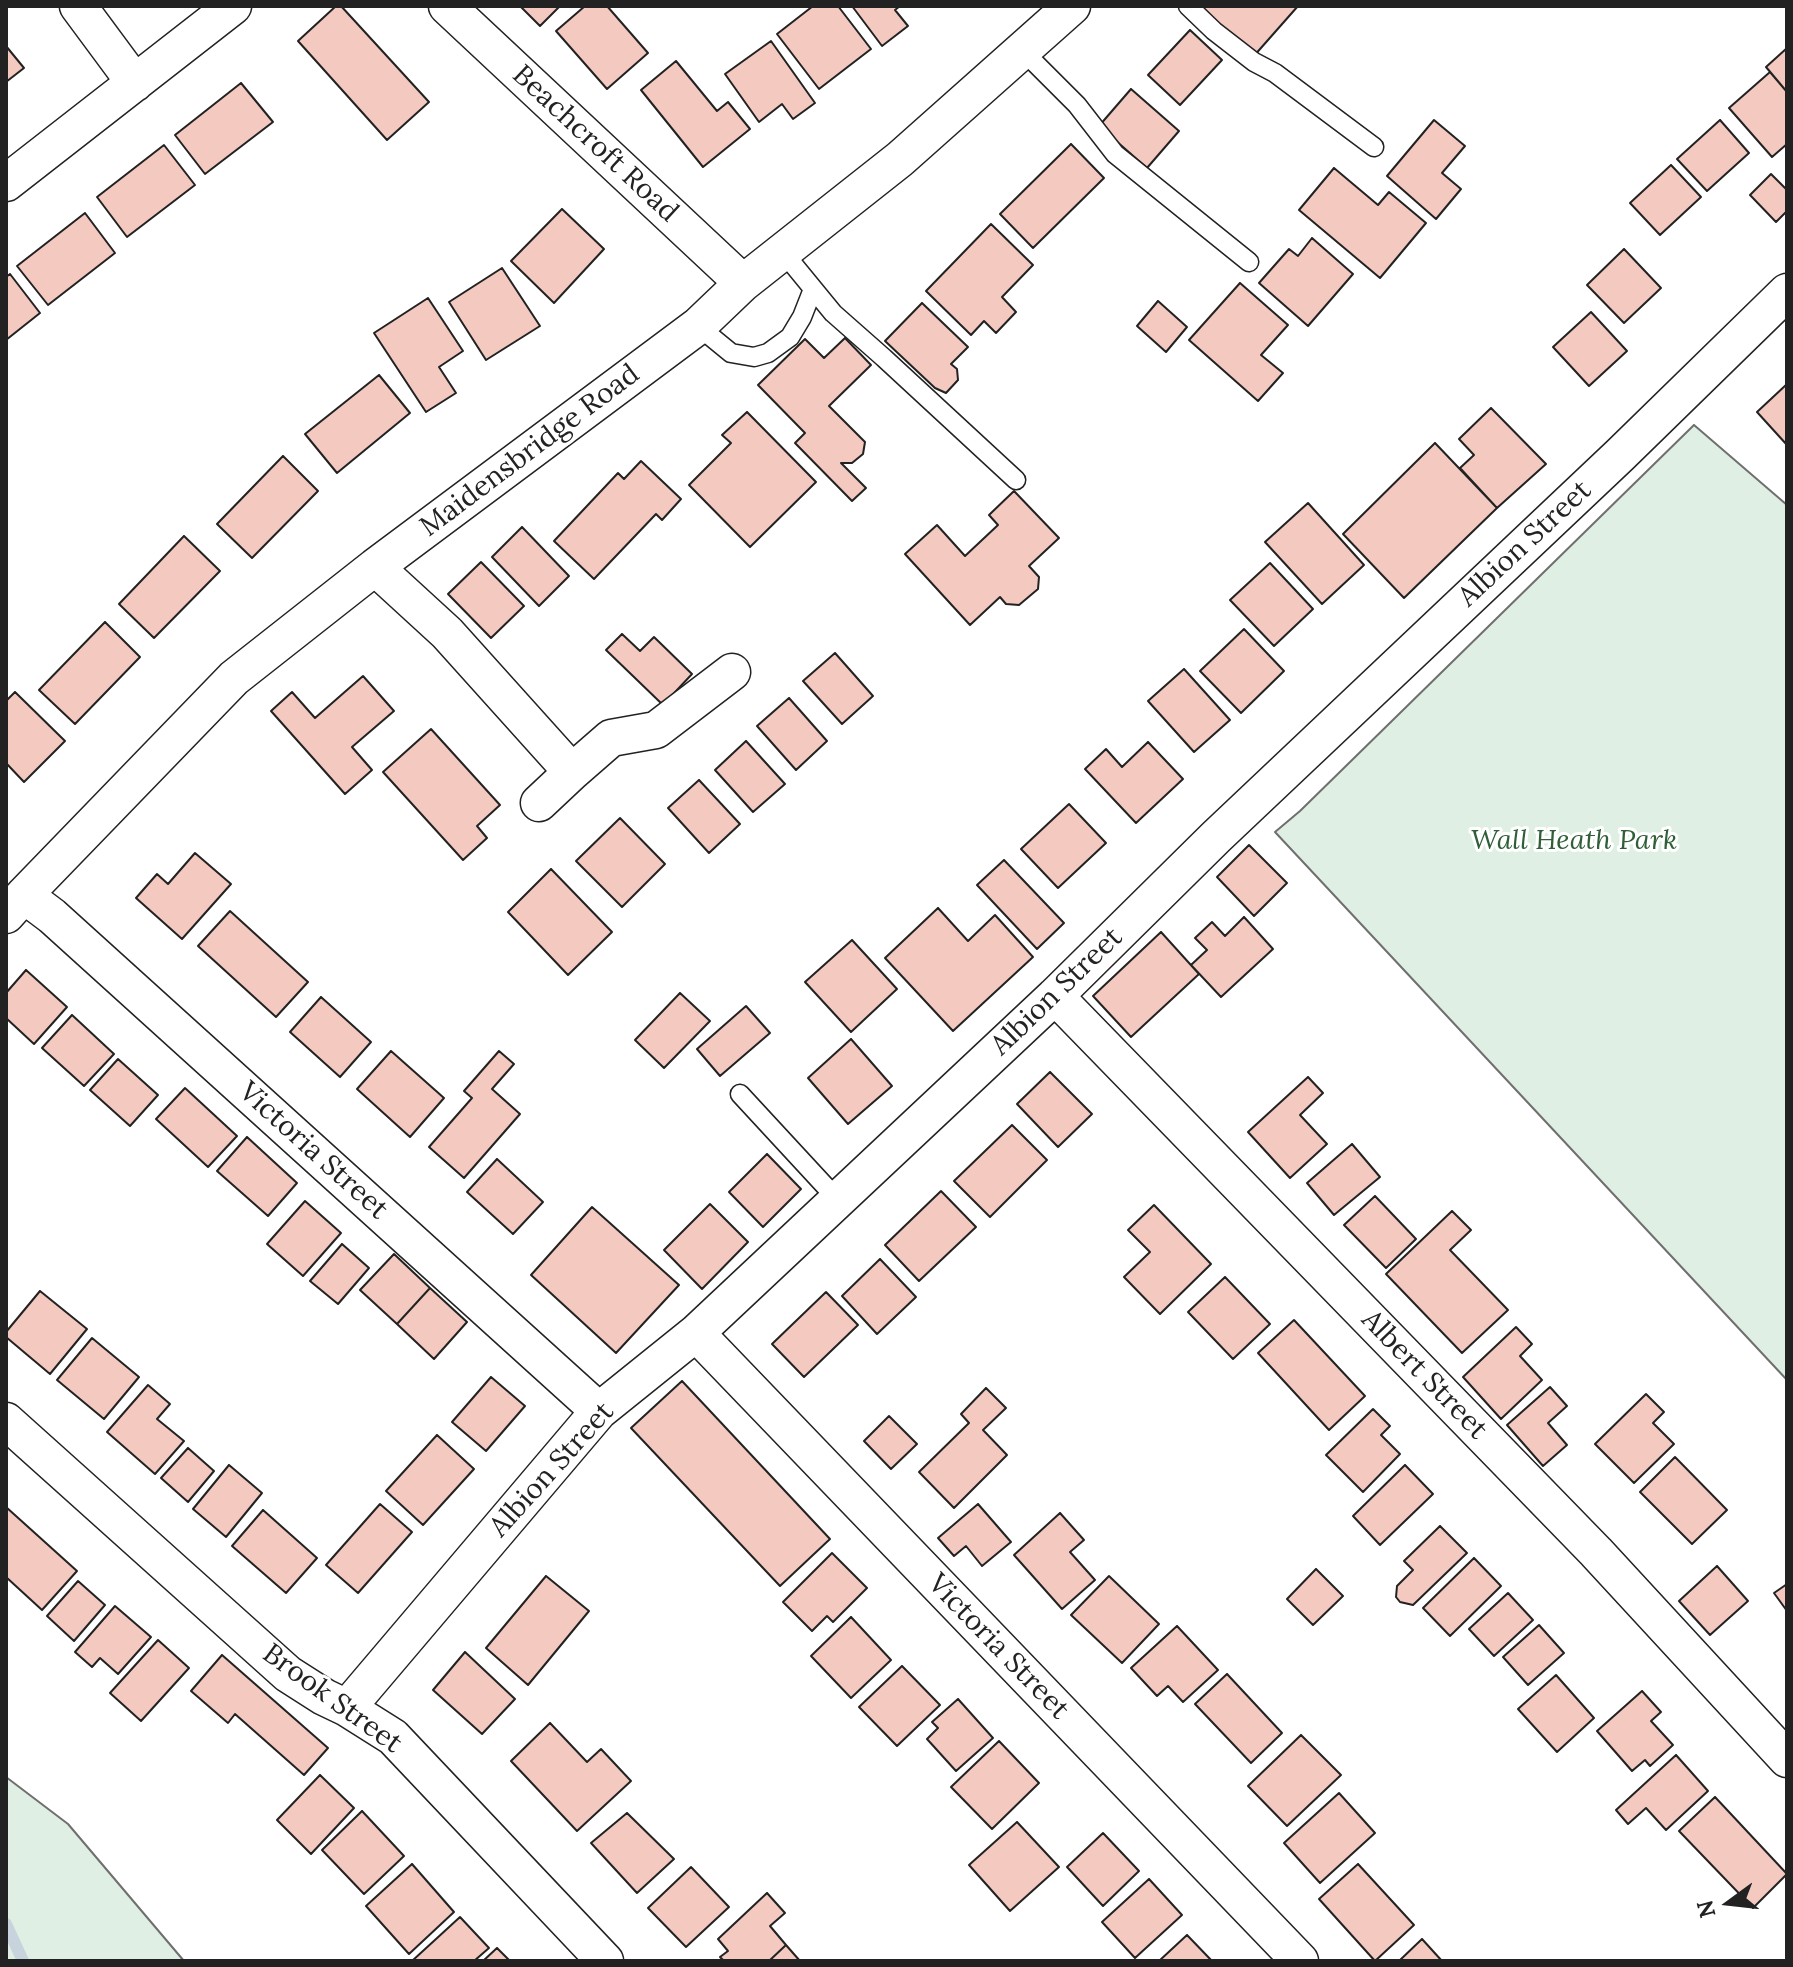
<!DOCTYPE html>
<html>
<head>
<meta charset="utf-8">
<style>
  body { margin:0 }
  #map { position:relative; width:1793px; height:1967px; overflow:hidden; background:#fff; font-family:Lora,serif }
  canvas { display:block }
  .frame { position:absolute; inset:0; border:8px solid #222; pointer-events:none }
  .north { position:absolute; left:1689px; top:1863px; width:80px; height:80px; -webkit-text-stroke:6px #fff; paint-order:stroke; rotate:255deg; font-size:22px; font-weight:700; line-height:32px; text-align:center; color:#222 }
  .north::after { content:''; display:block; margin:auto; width:28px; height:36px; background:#222; clip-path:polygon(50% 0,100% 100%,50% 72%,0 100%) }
</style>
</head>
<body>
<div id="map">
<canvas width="1793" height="1967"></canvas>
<div class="frame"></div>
<div class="north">N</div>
</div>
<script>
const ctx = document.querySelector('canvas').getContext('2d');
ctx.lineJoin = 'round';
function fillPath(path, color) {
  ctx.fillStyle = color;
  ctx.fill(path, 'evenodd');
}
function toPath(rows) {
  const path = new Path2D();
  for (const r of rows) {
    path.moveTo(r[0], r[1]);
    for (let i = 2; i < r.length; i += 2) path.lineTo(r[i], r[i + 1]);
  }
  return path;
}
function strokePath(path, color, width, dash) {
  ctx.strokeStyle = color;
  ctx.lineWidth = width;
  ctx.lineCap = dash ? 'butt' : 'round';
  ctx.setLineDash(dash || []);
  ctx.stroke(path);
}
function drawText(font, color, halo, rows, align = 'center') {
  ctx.font = font + ' Lora,serif';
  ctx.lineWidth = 6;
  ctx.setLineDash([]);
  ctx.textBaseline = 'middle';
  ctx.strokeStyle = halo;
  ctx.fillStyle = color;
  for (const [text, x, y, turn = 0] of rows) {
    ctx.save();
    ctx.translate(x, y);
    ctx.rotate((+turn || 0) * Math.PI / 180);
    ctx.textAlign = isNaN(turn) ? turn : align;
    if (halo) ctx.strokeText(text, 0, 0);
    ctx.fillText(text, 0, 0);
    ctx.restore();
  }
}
const green = toPath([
  [1694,425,1787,505,1787,1380,1275,832,1300,811,1694,425],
  [6,1777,68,1824,184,1961,6,1961,6,1777]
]);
fillPath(green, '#e0efe3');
strokePath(green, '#6f6f6f', 2);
strokePath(toPath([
  [6,1924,23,1961]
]), '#c7d3dd', 12);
const building = toPath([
  [336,6,341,6,429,102,387,140,298,41,336,6],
  [520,6,560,6,540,26,520,6],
  [585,6,607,6,648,53,607,89,556,31,585,6],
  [813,6,838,6,871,49,819,89,777,34,813,6],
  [852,6,900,6,895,10,908,26,882,46,852,6],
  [1199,6,1298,6,1253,57,1199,6],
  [1190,30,1222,60,1180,105,1148,75,1190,30],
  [771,41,815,103,793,119,782,104,759,122,725,74,771,41],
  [6,46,24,68,6,82,6,46],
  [1787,48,1787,92,1766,67,1787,48],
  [676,61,717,111,728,102,750,129,703,167,641,90,676,61],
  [1770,72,1787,92,1787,144,1772,157,1729,108,1770,72],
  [241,83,273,122,205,174,175,135,241,83],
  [1131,89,1179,131,1147,168,1099,126,1131,89],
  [1434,120,1465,146,1442,173,1461,189,1436,219,1387,176,1434,120],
  [1720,120,1749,153,1707,191,1677,159,1720,120],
  [1071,144,1104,178,1033,248,1000,214,1071,144],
  [164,145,195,185,127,237,97,197,164,145],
  [1671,165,1701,197,1660,235,1630,203,1671,165],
  [1334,168,1378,205,1389,192,1426,223,1380,278,1299,210,1334,168],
  [1771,174,1787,190,1787,211,1776,222,1750,195,1771,174],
  [562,209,604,249,554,303,511,261,562,209],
  [85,213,115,253,48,305,17,266,85,213],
  [991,224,1033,265,1002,297,1016,312,996,333,984,321,971,335,926,291,991,224],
  [1312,238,1353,274,1308,326,1259,283,1289,249,1298,256,1312,238],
  [1624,249,1661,288,1624,323,1587,285,1624,249],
  [502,268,540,326,486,360,449,302,502,268],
  [10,274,40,313,6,340,6,277,10,274],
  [1240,283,1288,325,1261,355,1283,373,1258,401,1189,340,1240,283],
  [428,298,463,351,439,367,456,393,426,412,374,333,428,298],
  [1158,301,1187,327,1166,352,1137,326,1158,301],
  [922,303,968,347,951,364,957,369,958,380,946,393,935,388,885,341,922,303],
  [1591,312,1627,351,1589,386,1553,347,1591,312],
  [845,338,871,365,829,406,865,442,863,454,852,463,841,463,866,488,852,501,795,443,805,433,758,385,805,339,824,358,845,338],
  [379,375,410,413,337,473,305,434,379,375],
  [1787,384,1787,445,1757,412,1787,384],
  [1491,408,1546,464,1497,508,1460,468,1474,455,1459,439,1491,408],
  [747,412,816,482,750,547,689,485,731,443,722,435,747,412],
  [1435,443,1497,508,1404,598,1343,534,1435,443],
  [283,456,318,491,252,558,217,524,283,456],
  [641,461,681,499,662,520,656,514,594,579,554,541,618,473,624,479,641,461],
  [1014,491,1059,538,1029,566,1039,577,1038,589,1019,605,1006,604,1000,597,970,625,905,554,937,525,965,556,998,525,989,515,1014,491],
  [1308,503,1364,565,1322,604,1265,542,1308,503],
  [522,527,569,576,539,606,492,557,522,527],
  [184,536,220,571,154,638,119,604,184,536],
  [481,562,524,606,491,638,448,594,481,562],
  [1270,563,1313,609,1274,646,1230,600,1270,563],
  [105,622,140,657,75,724,39,690,105,622],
  [1244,629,1284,671,1241,713,1200,671,1244,629],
  [622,634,640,651,654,637,692,674,663,705,606,650,622,634],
  [835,653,873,696,842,724,803,681,835,653],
  [1184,669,1230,720,1194,752,1148,701,1184,669],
  [363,676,394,711,352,747,372,770,345,794,271,711,292,692,315,718,363,676],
  [15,692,65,741,24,782,6,763,6,701,15,692],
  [789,698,827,741,796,770,757,726,789,698],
  [431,729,500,805,477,826,487,838,463,860,383,772,431,729],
  [746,741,785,784,753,812,715,770,746,741],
  [1148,742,1183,779,1136,823,1085,769,1106,749,1122,767,1148,742],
  [699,780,740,824,709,853,668,808,699,780],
  [1069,804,1106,843,1058,888,1021,849,1069,804],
  [620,818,665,864,622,907,576,861,620,818],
  [1249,845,1287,883,1254,916,1217,877,1249,845],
  [195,853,231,884,182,939,136,898,157,874,168,884,195,853],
  [1004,860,1064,923,1037,949,977,885,1004,860],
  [551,869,612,932,568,975,508,912,551,869],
  [938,908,968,941,995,915,1033,957,953,1031,885,958,938,908],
  [230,911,308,982,276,1017,198,946,230,911],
  [1244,917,1273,949,1221,997,1191,965,1207,950,1195,938,1212,922,1225,936,1244,917],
  [1161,932,1199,974,1131,1037,1093,996,1161,932],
  [852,940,897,989,851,1032,805,982,852,940],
  [26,970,67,1007,34,1044,6,1018,6,993,26,970],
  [680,993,710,1021,664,1068,635,1040,680,993],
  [321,997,371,1042,340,1077,290,1032,321,997],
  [746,1006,770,1033,720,1076,697,1049,746,1006],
  [72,1015,114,1054,84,1086,42,1048,72,1015],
  [851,1039,892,1086,848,1124,808,1078,851,1039],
  [391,1051,444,1098,410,1137,357,1089,391,1051],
  [499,1051,514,1064,492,1089,520,1114,464,1178,429,1147,472,1098,464,1091,499,1051],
  [118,1059,158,1095,130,1126,90,1090,118,1059],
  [1050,1072,1092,1114,1058,1147,1017,1104,1050,1072],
  [1308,1077,1323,1093,1300,1115,1327,1144,1290,1178,1248,1132,1308,1077],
  [185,1088,237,1136,208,1167,156,1119,185,1088],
  [1012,1125,1047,1160,990,1217,954,1181,1012,1125],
  [247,1137,297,1183,268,1216,217,1171,247,1137],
  [1352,1144,1380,1177,1334,1215,1307,1183,1352,1144],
  [767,1154,801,1189,763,1227,729,1192,767,1154],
  [497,1159,543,1202,513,1234,467,1192,497,1159],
  [941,1191,976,1227,919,1281,885,1245,941,1191],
  [1375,1196,1416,1239,1386,1268,1344,1225,1375,1196],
  [305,1201,341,1233,303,1276,267,1244,305,1201],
  [710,1204,748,1242,702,1289,664,1250,710,1204],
  [1154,1205,1211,1264,1160,1314,1124,1277,1150,1252,1128,1230,1154,1205],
  [592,1207,679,1285,616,1353,531,1275,592,1207],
  [1452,1211,1471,1230,1450,1250,1508,1310,1462,1353,1386,1274,1452,1211],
  [342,1244,369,1268,338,1304,310,1281,342,1244],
  [394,1254,430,1288,397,1324,360,1290,394,1254],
  [880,1259,916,1297,877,1334,842,1296,880,1259],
  [1225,1277,1270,1324,1233,1359,1188,1312,1225,1277],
  [430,1288,467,1322,434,1359,397,1324,430,1288],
  [40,1291,87,1329,50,1374,6,1337,6,1332,40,1291],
  [826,1292,858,1325,804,1377,772,1344,826,1292],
  [1294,1320,1365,1396,1329,1430,1258,1353,1294,1320],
  [1516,1327,1532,1344,1520,1356,1542,1380,1501,1419,1463,1377,1516,1327],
  [92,1338,139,1377,104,1419,57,1380,92,1338],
  [491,1377,525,1406,486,1451,452,1422,491,1377],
  [682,1381,830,1539,780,1586,631,1428,682,1381],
  [148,1385,170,1404,157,1419,184,1441,155,1474,107,1432,148,1385],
  [1550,1387,1567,1406,1548,1423,1567,1445,1543,1466,1507,1425,1550,1387],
  [986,1388,1006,1408,983,1430,1007,1455,954,1508,919,1472,969,1423,961,1414,986,1388],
  [1646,1394,1664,1412,1653,1423,1674,1444,1634,1483,1595,1444,1646,1394],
  [1373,1409,1390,1426,1381,1435,1400,1454,1363,1492,1326,1455,1373,1409],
  [889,1416,917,1444,891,1469,864,1441,889,1416],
  [437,1435,474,1469,423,1525,386,1491,437,1435],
  [188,1448,214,1471,188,1502,161,1478,188,1448],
  [1675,1457,1727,1510,1692,1544,1640,1492,1675,1457],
  [229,1465,262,1493,226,1537,193,1509,229,1465],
  [1405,1465,1433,1494,1380,1545,1353,1516,1405,1465],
  [380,1504,412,1532,358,1593,326,1565,380,1504],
  [978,1504,1011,1542,982,1566,966,1546,954,1556,938,1538,978,1504],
  [6,1507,77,1571,42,1610,6,1577,6,1507],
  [263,1510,317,1558,286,1593,232,1546,263,1510],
  [1060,1513,1084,1540,1070,1552,1095,1580,1062,1609,1014,1555,1060,1513],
  [1440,1526,1467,1553,1413,1605,1400,1602,1396,1597,1397,1586,1413,1570,1404,1561,1440,1526],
  [832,1553,867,1588,833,1622,827,1616,812,1631,783,1602,832,1553],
  [1474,1558,1501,1586,1450,1636,1423,1608,1474,1558],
  [1717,1566,1748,1601,1710,1635,1679,1601,1717,1566],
  [1316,1569,1343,1596,1313,1625,1287,1599,1316,1569],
  [546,1576,589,1611,528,1685,486,1648,546,1576],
  [1109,1576,1159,1624,1122,1663,1071,1615,1109,1576],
  [78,1581,105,1605,74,1641,47,1616,78,1581],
  [1787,1584,1787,1611,1774,1593,1787,1584],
  [1508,1593,1533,1620,1494,1656,1469,1629,1508,1593],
  [115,1606,151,1637,118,1674,100,1658,92,1667,75,1652,115,1606],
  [851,1617,891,1660,851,1698,811,1656,851,1617],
  [1539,1625,1564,1653,1528,1685,1503,1657,1539,1625],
  [1177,1626,1218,1670,1183,1702,1168,1686,1157,1696,1131,1668,1177,1626],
  [158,1640,189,1668,141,1721,110,1693,158,1640],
  [465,1652,515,1699,482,1734,433,1690,465,1652],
  [222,1655,328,1748,304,1775,235,1714,228,1723,191,1691,222,1655],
  [902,1666,940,1705,897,1746,859,1707,902,1666],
  [1227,1674,1282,1733,1251,1763,1195,1704,1227,1674],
  [1556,1675,1594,1718,1557,1752,1518,1709,1556,1675],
  [1642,1691,1661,1712,1651,1721,1673,1745,1650,1766,1645,1760,1632,1771,1597,1731,1642,1691],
  [958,1699,993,1738,956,1771,927,1739,938,1728,932,1722,958,1699],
  [550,1723,587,1762,601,1749,631,1781,577,1831,511,1761,550,1723],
  [1301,1735,1341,1775,1287,1826,1248,1786,1301,1735],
  [999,1741,1039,1783,992,1829,951,1787,999,1741],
  [1676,1755,1708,1791,1666,1830,1646,1808,1628,1824,1616,1810,1676,1755],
  [320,1775,354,1808,311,1854,277,1820,320,1775],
  [1339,1793,1375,1833,1320,1883,1284,1843,1339,1793],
  [1715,1797,1787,1874,1753,1908,1679,1831,1715,1797],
  [362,1811,404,1856,364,1894,322,1850,362,1811],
  [627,1813,674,1859,637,1893,591,1843,627,1813],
  [1017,1822,1059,1867,1010,1911,969,1865,1017,1822],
  [1103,1833,1139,1871,1103,1906,1067,1867,1103,1833],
  [412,1864,454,1912,409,1954,366,1906,412,1864],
  [1358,1864,1414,1925,1375,1961,1319,1899,1358,1864],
  [691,1867,729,1907,686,1947,648,1908,691,1867],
  [1149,1879,1182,1915,1135,1958,1102,1922,1149,1879],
  [767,1893,785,1913,770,1926,786,1945,769,1961,724,1961,720,1957,728,1951,718,1939,767,1893],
  [460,1917,489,1948,474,1961,412,1961,460,1917],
  [1187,1935,1212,1961,1159,1961,1187,1935],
  [1422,1939,1442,1961,1399,1961,1422,1939],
  [786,1945,800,1961,769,1961,786,1945],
  [497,1948,510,1961,483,1961,497,1948]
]);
fillPath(building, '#f3c9c0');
strokePath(building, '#222', 2);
const service = toPath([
  [1188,6,1214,31,1254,62,1275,73,1374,147],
  [1023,51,1077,105,1115,154,1249,262],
  [783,252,833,313,884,358,1016,480],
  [698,326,731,353,754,357,768,353,790,337,802,317,813,289],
  [740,1094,838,1200]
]);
const minor = toPath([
  [78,6,135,83],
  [447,6,743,283],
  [6,183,233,6],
  [375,567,447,633,572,772,611,738,656,730,732,672],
  [539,803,572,772],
  [24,895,52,916,599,1411],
  [6,915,24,895,234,678,375,567,698,326,743,283,900,159,1072,6],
  [1055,996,1596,1552,1787,1759],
  [696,1333,1300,1961],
  [6,1421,288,1674,324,1697,347,1708,393,1737,605,1961],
  [347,1708,599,1411,696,1333,1055,996,1216,837,1620,455,1787,292]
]);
strokePath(service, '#222', 21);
strokePath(minor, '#222', 39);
strokePath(service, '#fff', 18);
strokePath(minor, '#fff', 36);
drawText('28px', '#222', '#fff', [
  ["Beachcroft Road",595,144,43],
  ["Maidensbridge Road",530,451,-37],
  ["Albion Street",1525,544,-43],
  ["Albion Street",1057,992,-44],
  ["Victoria Street",313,1151,42],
  ["Albert Street",1424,1375,46],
  ["Albion Street",552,1470,-48],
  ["Victoria Street",998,1647,46],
  ["Brook Street",332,1699,36]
]);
drawText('italic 28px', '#2f5e38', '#fff', [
  ["Wall Heath Park",1574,841]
]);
</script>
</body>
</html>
